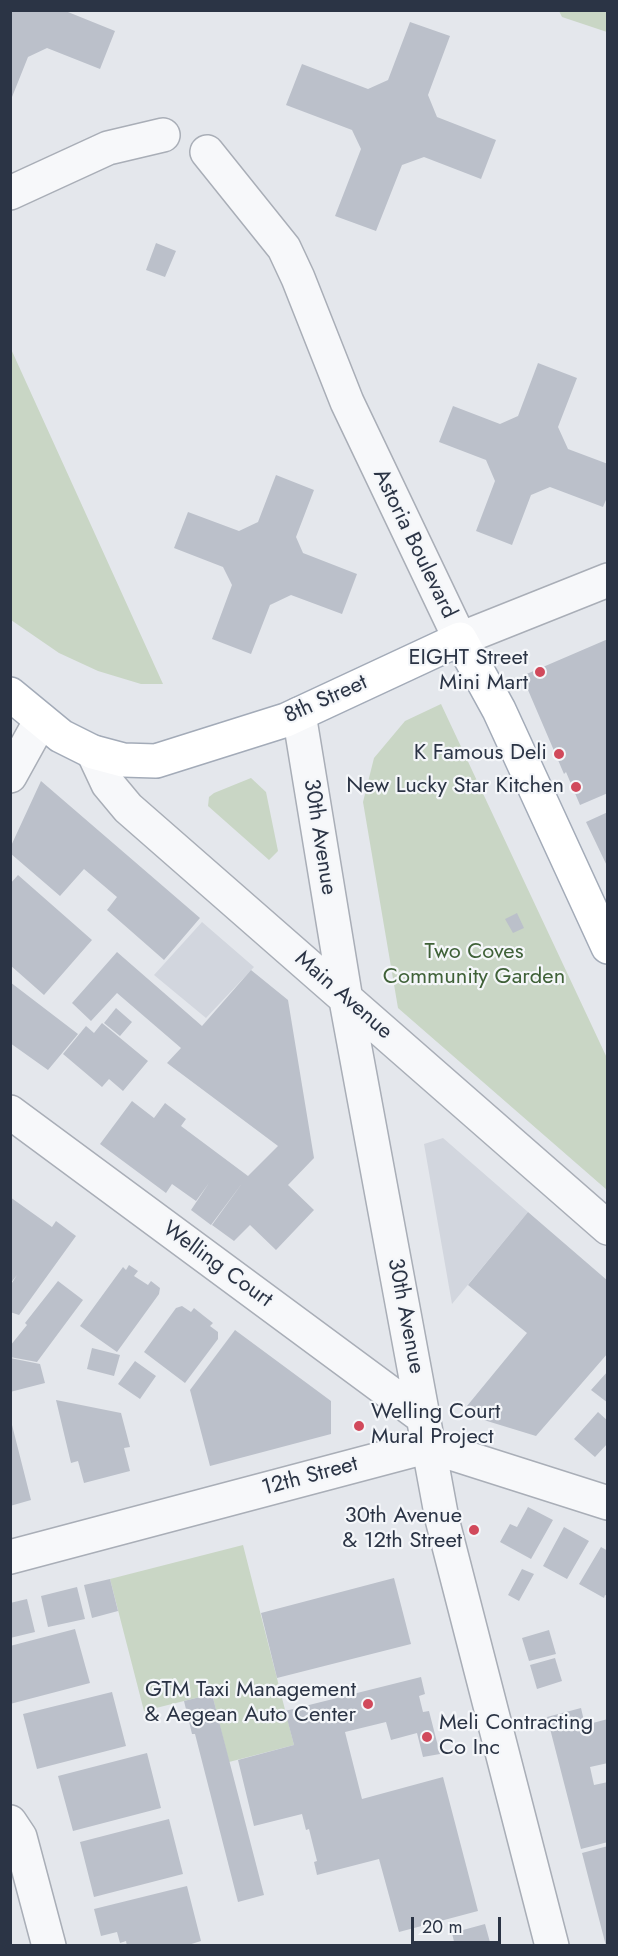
<!DOCTYPE html>
<html>
<head>
<meta charset="utf-8">
<style>
  body { margin:0 }
  #map { position:relative; width:618px; height:1956px; overflow:hidden; background:#e4e7ec; font-family:Jost,sans-serif }
  canvas { display:block }
  .frame { position:absolute; inset:0; border:12px solid #2b3445; pointer-events:none }
  .scale { position:absolute; left:411px; top:1917px; width:90px; height:27px; box-sizing:border-box; border:3px solid #2b3445; border-top:0; padding-left:8px; font-size:18px; line-height:21px; white-space:nowrap; color:#2b3445; -webkit-text-stroke:4px #f4f6f9; paint-order:stroke }
</style>
</head>
<body>
<div id="map">
<canvas width="618" height="1956"></canvas>
<div class="frame"></div>
<div class="scale">20 m</div>
</div>
<script>
const ctx = document.querySelector('canvas').getContext('2d');
ctx.lineJoin = 'round';
function fillPath(path, color) {
  ctx.fillStyle = color;
  ctx.fill(path, 'evenodd');
}
function toPath(rows) {
  const path = new Path2D();
  for (const r of rows) {
    path.moveTo(r[0], r[1]);
    for (let i = 2; i < r.length; i += 2) path.lineTo(r[i], r[i + 1]);
  }
  return path;
}
function strokePath(path, color, width, dash) {
  ctx.strokeStyle = color;
  ctx.lineWidth = width;
  ctx.lineCap = dash ? 'butt' : 'round';
  ctx.setLineDash(dash || []);
  ctx.stroke(path);
}
function drawText(font, color, halo, rows, align = 'center') {
  ctx.font = font + ' Jost,sans-serif';
  ctx.lineWidth = 4.5;
  ctx.setLineDash([]);
  ctx.textBaseline = 'middle';
  ctx.strokeStyle = halo;
  ctx.fillStyle = color;
  for (const [text, x, y, turn = 0] of rows) {
    ctx.save();
    ctx.translate(x, y);
    ctx.rotate((+turn || 0) * Math.PI / 180);
    ctx.textAlign = isNaN(turn) ? turn : align;
    if (halo) ctx.strokeText(text, 0, 0);
    ctx.fillText(text, 0, 0);
    ctx.restore();
  }
}
fillPath(toPath([
  [202,922,254,967,206,1018,154,975],
  [443,1138,528,1212,452,1304,424,1144]
]), '#d2d6de');
fillPath(toPath([
  [559,11,607,11,607,32,562,17],
  [11,349,90,523,163,684,141,684,98,671,59,653,11,620],
  [441,704,607,1058,607,1190,398,1008,363,802,374,758,405,721],
  [251,778,266,792,278,851,269,860,208,806,209,797,214,793],
  [243,1545,294,1745,229,1762,212,1694,144,1711,110,1579]
]), '#c9d6c5');
fillPath(toPath([
  [10,10,63,10,115,31,100,69,47,48,28,57,10,102],
  [410,22,450,36,428,95,437,117,496,140,481,179,424,157,402,165,376,231,335,216,361,149,352,130,286,105,302,64,368,89,388,80],
  [156,243,176,251,165,277,146,270],
  [538,363,577,378,558,427,568,449,608,464,608,495,603,507,550,487,531,495,512,545,476,531,495,481,486,460,439,442,453,406,500,424,518,416],
  [276,475,314,490,296,537,303,553,357,574,342,614,291,595,270,605,251,654,212,639,232,585,223,567,174,548,188,512,239,531,258,522],
  [608,639,608,793,580,805,566,772,564,774,522,676],
  [41,781,200,918,164,960,107,910,117,897,84,869,60,896,10,853,10,848],
  [608,812,608,868,586,822],
  [18,875,92,940,44,995,10,965,10,884],
  [517,913,524,928,513,933,505,919],
  [117,952,202,1026,251,970,288,1000,314,1158,288,1185,314,1210,276,1250,250,1225,234,1241,212,1225,243,1182,211,1225,191,1210,209,1183,196,1201,172,1184,166,1193,100,1144,132,1101,154,1118,165,1103,186,1119,181,1126,248,1176,278,1146,167,1063,181,1048,117,993,91,1021,72,1003],
  [10,982,78,1034,48,1070,10,1043],
  [116,1008,132,1022,120,1036,104,1023],
  [102,1023,148,1061,123,1091,109,1079,102,1087,63,1054,86,1026,94,1033],
  [10,1197,52,1227,56,1221,76,1236,19,1315,10,1312,10,1286,17,1275,10,1284],
  [528,1212,608,1281,608,1353,536,1436,474,1417,467,1406,527,1333,468,1285],
  [129,1265,138,1271,134,1276,148,1285,151,1281,160,1288,159,1294,117,1352,80,1326,123,1267,126,1270],
  [58,1281,83,1300,37,1362,10,1357,10,1346,27,1325,25,1323],
  [182,1306,191,1312,194,1308,204,1316,213,1323,210,1326,218,1332,218,1339,185,1383,144,1352,176,1308],
  [235,1330,331,1401,331,1434,210,1466,190,1390],
  [92,1348,120,1355,114,1376,87,1369],
  [10,1358,40,1364,45,1383,10,1392],
  [135,1361,156,1376,140,1399,118,1384],
  [608,1371,608,1403,591,1390],
  [56,1400,121,1413,130,1447,124,1448,130,1471,84,1483,78,1461,71,1463],
  [598,1412,608,1421,608,1443,595,1457,574,1439],
  [11,1421,31,1500,10,1506,10,1422],
  [528,1507,553,1520,531,1559,500,1542,510,1524,517,1527],
  [564,1527,589,1541,567,1579,543,1566],
  [601,1547,608,1551,608,1596,605,1595,604,1598,579,1584],
  [522,1569,534,1574,519,1601,508,1595],
  [394,1578,411,1644,277,1678,261,1613],
  [110,1579,118,1611,92,1618,84,1585],
  [77,1587,85,1619,48,1627,41,1596],
  [27,1599,35,1632,10,1638,10,1603],
  [75,1629,90,1683,10,1704,10,1646],
  [549,1630,556,1654,529,1661,522,1638],
  [555,1658,562,1681,537,1689,530,1665],
  [421,1677,425,1694,419,1696,423,1712,429,1711,440,1754,423,1757,417,1733,391,1740,386,1722,345,1732,362,1799,443,1777,478,1911,399,1932,379,1859,317,1875,314,1862,317,1861,309,1829,306,1830,302,1814,254,1826,238,1760,294,1745,285,1711],
  [112,1692,126,1746,37,1769,23,1714],
  [212,1694,264,1895,238,1902,195,1734,192,1734,184,1701],
  [581,1708,585,1725,608,1719,608,1763,590,1767,594,1785,608,1782,608,1842,581,1849,547,1717],
  [147,1753,161,1808,73,1831,58,1776],
  [169,1819,183,1874,94,1897,80,1842],
  [608,1846,608,1946,606,1946,582,1853],
  [187,1886,201,1941,185,1946,127,1946,126,1941,120,1943,117,1932,101,1936,94,1909],
  [485,1924,491,1946,455,1946,452,1933]
]), '#bbc0ca');
const minor = toPath([
  [207,152,284,248,298,278,347,402,460,639,608,580],
  [10,193,108,148,163,135],
  [299,714,346,1000,442,1519,552,1946],
  [93,752,108,784,128,808,608,1228],
  [10,776,41,720],
  [10,1112,424,1418],
  [10,1557,429,1446,608,1503],
  [10,1822,20,1837,49,1946]
]);
const major = toPath([
  [10,694,61,736,93,752,123,760,156,761,286,720,460,639,499,710,608,947]
]);
strokePath(minor, '#a9aeb7', 36);
strokePath(major, '#a3abb8', 36);
strokePath(minor, '#f7f8fa', 33);
strokePath(major, '#fff', 33);
for (const [x, y, r, color] of [
  [540,672,6,"#d1495b"],
  [559,754,6,"#d1495b"],
  [576,787,6,"#d1495b"],
  [359,1426,6,"#d1495b"],
  [474,1530,6,"#d1495b"],
  [368,1704,6,"#d1495b"],
  [427,1737,6,"#d1495b"]
]) {
  const dot = new Path2D();
  dot.arc(x, y, r, 0, 2 * Math.PI);
  ctx.fillStyle = color;
  ctx.fill(dot);
  strokePath(dot, '#f4f6f9', 2);
}
drawText('22px', '#2b3445', '#f4f6f9', [
  ["Astoria Boulevard",414,544,64],
  ["8th Street",326,700,-24],
  ["30th Avenue",319,837,81],
  ["Main Avenue",343,996,41],
  ["Welling Court",217,1265,36],
  ["30th Avenue",405,1316,79],
  ["12th Street",310,1477,-15]
]);
drawText('22px', '#2b3445', '#f4f6f9', [
  ["EIGHT Street",528,659],
  ["Mini Mart",528,684],
  ["K Famous Deli",547,754],
  ["New Lucky Star Kitchen",564,787],
  ["Welling Court",371,1413,"left"],
  ["Mural Project",371,1438,"left"],
  ["30th Avenue",462,1517],
  ["& 12th Street",462,1542],
  ["GTM Taxi Management",356,1691],
  ["& Aegean Auto Center",356,1716],
  ["Meli Contracting",439,1724,"left"],
  ["Co Inc",439,1749,"left"]
], 'right');
drawText('22px', '#3f6138', '#f4f6f9', [
  ["Two Coves",474,953],
  ["Community Garden",474,978]
]);
</script>
</body>
</html>
